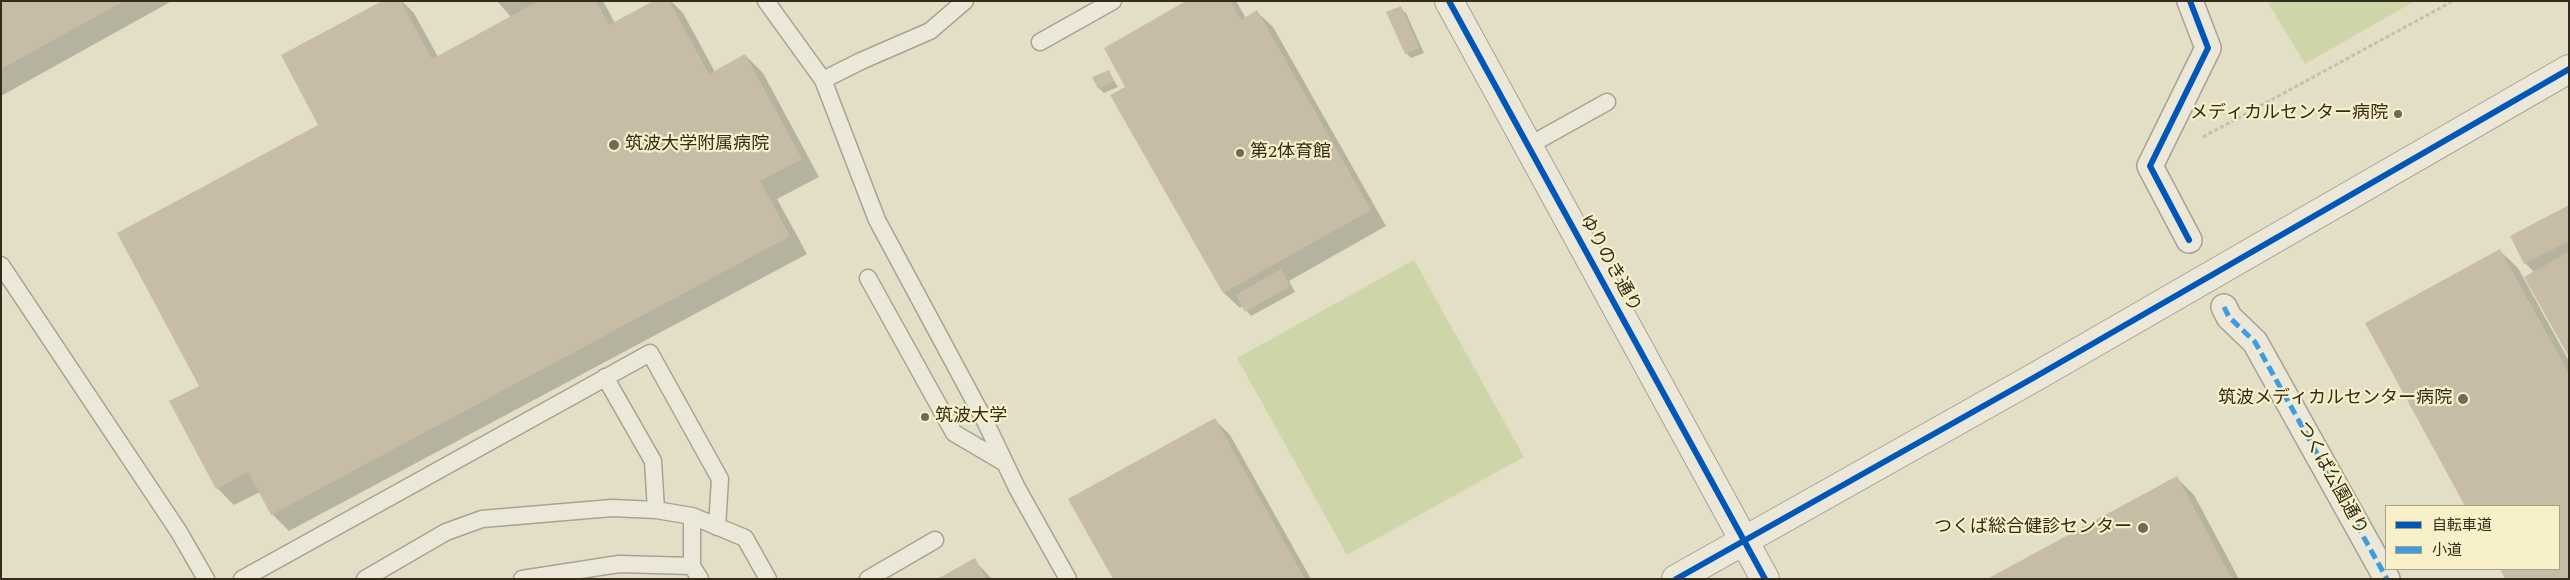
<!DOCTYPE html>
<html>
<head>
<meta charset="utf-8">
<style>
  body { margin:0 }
  #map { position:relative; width:2570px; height:580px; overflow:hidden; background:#e3dfc7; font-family:Spectral,"Noto Sans JP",serif }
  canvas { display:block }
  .frame { position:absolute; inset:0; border:2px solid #352b1a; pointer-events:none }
  .legend { position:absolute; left:2385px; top:505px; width:175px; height:65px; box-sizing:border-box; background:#f7f0c9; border:1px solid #a9a183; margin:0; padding:6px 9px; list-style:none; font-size:15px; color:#352b1a }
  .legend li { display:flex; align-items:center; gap:10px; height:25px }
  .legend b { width:25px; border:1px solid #a9a183 }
</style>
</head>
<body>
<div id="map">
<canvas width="2570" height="580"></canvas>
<div class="frame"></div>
<ul class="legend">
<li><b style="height:6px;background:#0057b8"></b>自転車道</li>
<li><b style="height:6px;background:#3e9cdf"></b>小道</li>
</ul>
</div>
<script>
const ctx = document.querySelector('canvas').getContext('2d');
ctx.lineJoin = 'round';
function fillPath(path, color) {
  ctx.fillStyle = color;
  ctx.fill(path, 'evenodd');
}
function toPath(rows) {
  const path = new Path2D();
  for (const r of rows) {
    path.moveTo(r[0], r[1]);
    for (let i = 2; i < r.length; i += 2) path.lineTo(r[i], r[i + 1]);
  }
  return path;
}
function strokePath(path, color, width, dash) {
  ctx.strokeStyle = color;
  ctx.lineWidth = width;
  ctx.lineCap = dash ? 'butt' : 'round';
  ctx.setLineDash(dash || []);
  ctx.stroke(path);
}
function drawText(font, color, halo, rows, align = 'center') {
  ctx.font = font + ' Spectral,"Noto Sans JP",serif';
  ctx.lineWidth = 4.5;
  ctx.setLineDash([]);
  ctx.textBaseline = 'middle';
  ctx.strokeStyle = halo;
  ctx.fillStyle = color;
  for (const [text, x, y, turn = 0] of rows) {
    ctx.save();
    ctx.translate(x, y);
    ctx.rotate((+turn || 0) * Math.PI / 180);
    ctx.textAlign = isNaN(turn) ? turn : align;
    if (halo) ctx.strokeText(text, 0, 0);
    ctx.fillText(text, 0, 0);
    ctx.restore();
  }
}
fillPath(toPath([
  [2267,1,2415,1,2305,64],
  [1414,260,1524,457,1347,555,1237,358]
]), '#ced5a8');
fillPath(toPath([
  [1,1,172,1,1,96],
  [385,1,402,1,414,13,438,57,511,17,497,1,603,1,615,23,656,1,671,1,683,13,715,72,745,55,763,73,819,177,777,199,807,254,289,531,272,514,260,492,234,505,217,488,200,386,320,125],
  [1188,1,1236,1,1246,18,1257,12,1273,27,1386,226,1289,281,1295,292,1251,316,1243,306,1240,308,1224,293,1112,96,1127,87],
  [1400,8,1406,13,1424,53,1411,58,1406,53],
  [1108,71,1118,87,1104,93,1099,88],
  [2569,207,2569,354,2535,273,2525,263],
  [2500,251,2518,268,2569,361,2569,579,2506,579,2501,569,2559,569,2559,506,2467,506,2366,323],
  [1214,419,1230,435,1311,579,1114,579],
  [2177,478,2194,495,2239,579,1990,579],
  [974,560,992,579,940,579]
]), '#0003');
fillPath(toPath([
  [1,1,124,1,1,69],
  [382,1,400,1,432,59,539,1,596,1,609,25,653,1,669,1,709,74,745,54,802,159,760,181,790,236,271,515,248,472,216,489,169,401,199,386,117,233,318,125,281,55],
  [1186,1,1230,1,1241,20,1257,10,1371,210,1223,293,1110,95,1125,87,1104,48],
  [1401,6,1419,48,1405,54,1386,12],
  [1109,70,1114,81,1098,89,1092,77],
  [2569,205,2569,241,2524,264,2510,236],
  [2500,249,2569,374,2569,579,2505,579,2500,569,2559,569,2559,506,2465,506,2365,323],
  [2569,252,2569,357,2524,277],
  [1281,269,1290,286,1245,312,1236,295],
  [1215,418,1305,579,1113,579,1068,499],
  [2177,476,2232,579,1987,579],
  [975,558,986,579,937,579]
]), '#c7bda7');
const service = toPath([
  [766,1,823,80,877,220,985,421,1017,488,1068,579],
  [1040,42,1113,1],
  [823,80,861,61,930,31,965,1],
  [1528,146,1607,102],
  [1,265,179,532,206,579],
  [868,278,954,433,1005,463],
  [605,377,653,461,656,510],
  [692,516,692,566],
  [242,579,650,353,720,479,717,527],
  [365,579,446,532,482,519,612,508,656,510,692,516,745,538,768,579],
  [522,579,619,564,692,566,700,579],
  [868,579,935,540]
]);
const pedestrian = toPath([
  [2189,240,2150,166,2208,48,2190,1],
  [2224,307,2229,317,2255,342,2387,579]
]);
const tertiary = toPath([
  [1449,1,1765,579],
  [1676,579,2035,377,2569,69]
]);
strokePath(service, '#a7a291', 19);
strokePath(pedestrian, '#a7a291', 28);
strokePath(tertiary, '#a7a291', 30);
strokePath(toPath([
  [2203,137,2453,1]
]), '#c3bfb1', 3, [4, 2.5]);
strokePath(service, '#ebe8d9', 16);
strokePath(pedestrian, '#ebe8d9', 25);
strokePath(tertiary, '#ebe8d9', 28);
strokePath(toPath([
  [2224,307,2229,317,2255,342,2387,579]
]), '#3e9cdf', 5, [10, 5]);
strokePath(toPath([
  [1449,1,1765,579],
  [2189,240,2150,166,2208,48,2190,1],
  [1676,579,2035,377,2569,69]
]), '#0057b8', 6);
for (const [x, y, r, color] of [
  [2398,114,5,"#726a57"],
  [614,145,6,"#726a57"],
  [1240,153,5,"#726a57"],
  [2463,399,6,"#726a57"],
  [925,417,5,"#726a57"],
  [2143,528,6,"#726a57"]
]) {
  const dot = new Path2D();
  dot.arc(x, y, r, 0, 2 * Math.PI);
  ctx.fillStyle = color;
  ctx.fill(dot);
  strokePath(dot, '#f7f0c9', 2);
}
drawText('18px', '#352b1a', '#f7f0c9', [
  ["メディカルセンター病院",2388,114],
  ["筑波大学附属病院",625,145,"left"],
  ["第2体育館",1250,153,"left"],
  ["筑波メディカルセンター病院",2452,399],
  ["筑波大学",935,417,"left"],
  ["つくば総合健診センター",2132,528]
], 'right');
drawText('18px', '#352b1a', '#f7f0c9', [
  ["ゆりのき通り",1609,264,61],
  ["つくば公園通り",2331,479,61]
]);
</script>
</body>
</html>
